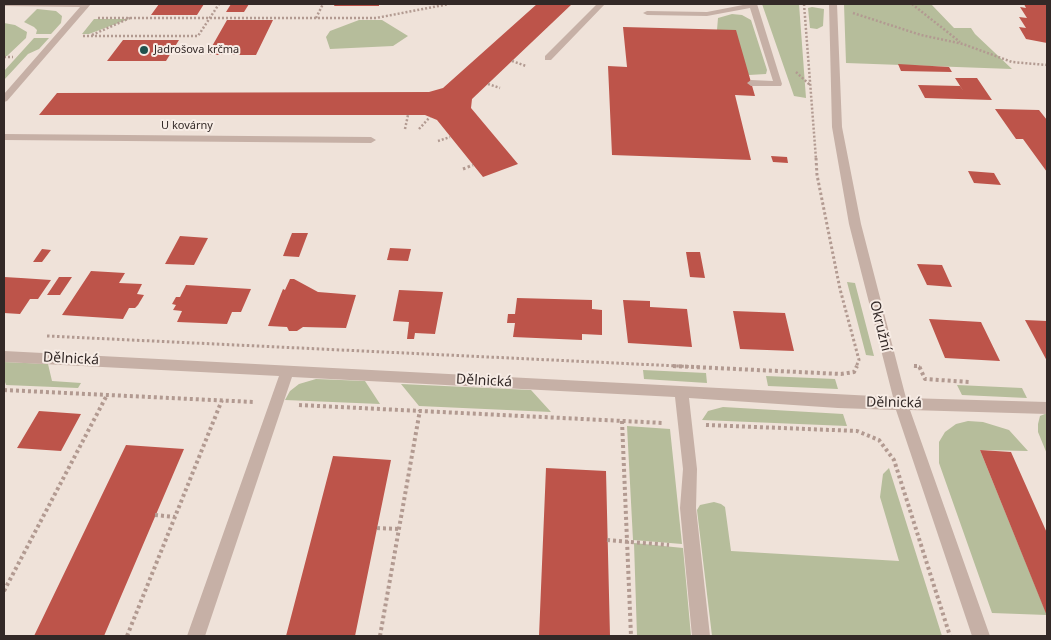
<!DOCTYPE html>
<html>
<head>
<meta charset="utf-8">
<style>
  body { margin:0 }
  #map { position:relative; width:1051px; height:640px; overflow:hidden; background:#efe2d9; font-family:"Noto Sans",sans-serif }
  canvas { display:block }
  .frame { position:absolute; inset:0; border:5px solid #332927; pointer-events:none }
</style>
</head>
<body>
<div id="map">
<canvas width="1051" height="640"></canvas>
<div class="frame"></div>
</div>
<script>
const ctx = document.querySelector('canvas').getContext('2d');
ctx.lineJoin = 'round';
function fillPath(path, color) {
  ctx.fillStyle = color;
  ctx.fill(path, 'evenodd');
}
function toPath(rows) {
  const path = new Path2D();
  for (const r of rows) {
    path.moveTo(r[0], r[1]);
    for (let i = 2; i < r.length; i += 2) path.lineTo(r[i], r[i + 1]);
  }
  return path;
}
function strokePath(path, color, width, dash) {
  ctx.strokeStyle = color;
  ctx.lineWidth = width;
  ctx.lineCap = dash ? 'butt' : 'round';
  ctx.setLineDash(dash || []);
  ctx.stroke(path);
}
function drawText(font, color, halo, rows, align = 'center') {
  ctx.font = font + ' "Noto Sans",sans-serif';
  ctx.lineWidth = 4;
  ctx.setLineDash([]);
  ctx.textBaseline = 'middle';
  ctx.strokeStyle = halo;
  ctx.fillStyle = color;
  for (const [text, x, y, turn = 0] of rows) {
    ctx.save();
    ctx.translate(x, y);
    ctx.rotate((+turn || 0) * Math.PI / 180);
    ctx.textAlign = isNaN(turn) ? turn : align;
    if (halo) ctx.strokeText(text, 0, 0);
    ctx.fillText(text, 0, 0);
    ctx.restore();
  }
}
fillPath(toPath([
  [762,4,799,4,806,98,794,96],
  [844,4,931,4,954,28,971,28,975,34,1012,69,846,63],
  [812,7,824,9,823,26,817,29,810,28,808,8],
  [37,9,56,11,62,16,61,23,51,34,36,34,37,30,34,27,24,22],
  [732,14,742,15,751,20,767,70,766,74,749,75,717,30,718,18],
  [94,19,129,19,89,34,82,34],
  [359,20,382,20,408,36,393,46,330,49,326,37,330,31],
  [4,23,15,25,27,32,26,38,7,56,4,56],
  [34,38,49,38,39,49,28,54,4,80,4,71],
  [847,282,855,283,874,356,866,355],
  [4,362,48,364,52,381,81,383,78,388,6,385,4,379],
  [643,370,706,373,707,383,644,379],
  [766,376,835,379,838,389,768,386],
  [316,379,365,381,380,404,285,400,290,391,299,384],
  [401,384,531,390,551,412,419,406],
  [957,385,1022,388,1027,398,962,395],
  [723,407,843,414,847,426,702,420,708,411],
  [1047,413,1047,454,1038,432,1038,424,1040,416],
  [968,421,983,422,1009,430,1028,451,980,450,1047,615,992,613,939,463,939,442,945,432,956,424],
  [627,426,670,429,682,544,633,540],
  [889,468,942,636,712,636,697,510,700,505,714,502,721,504,725,507,731,551,899,561,880,497,883,474],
  [634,543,683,548,691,636,637,636]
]), '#b6bd9b');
fillPath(toPath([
  [159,4,204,4,197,15,151,15],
  [231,4,249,4,244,12,226,12],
  [335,4,379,4,379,6,334,6],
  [537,4,572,4,472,99,471,108,518,164,483,177,437,120,425,115,39,115,57,93,429,92,443,88],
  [1024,4,1047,4,1047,43,1026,39,1019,27,1026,28,1019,17,1027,18,1020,7,1026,8],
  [227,20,273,20,256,55,207,55],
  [623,27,736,30,755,96,735,95,751,160,612,155,608,66,627,67],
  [123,40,179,40,166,61,107,61],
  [898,64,949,67,952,72,901,71],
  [955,78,977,78,992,100,925,98,918,85,960,86,964,92],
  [995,109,1039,110,1047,120,1047,172,1023,139,1016,139],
  [771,156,787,157,788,163,773,162],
  [968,171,994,173,1001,185,974,183],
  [292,233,308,233,299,257,283,256],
  [180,236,208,238,194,265,165,264],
  [390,248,411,249,408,261,387,260],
  [42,249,51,250,42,262,33,262],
  [686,252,700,252,705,278,690,277],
  [917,264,942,265,952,287,927,285],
  [91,271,125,273,119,283,142,284,137,294,144,295,138,305,135,308,129,308,123,319,62,315],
  [4,277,21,278,51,280,38,299,30,299,20,314,4,313],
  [59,277,72,277,60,295,47,295],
  [290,279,294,279,318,292,356,295,346,328,303,327,297,331,289,331,287,327,268,326,283,289,285,290],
  [186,285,219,287,251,289,241,312,232,312,227,324,177,322,182,311,173,310,176,305,172,304,176,297,180,297],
  [399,290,443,292,435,334,415,333,414,339,407,339,409,322,393,321],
  [517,298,592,300,592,309,602,310,602,335,582,334,582,340,513,337,515,323,507,323,508,314,515,314],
  [623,300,650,301,650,307,687,309,692,347,628,343],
  [733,311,785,313,794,351,740,349],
  [929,319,981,322,1000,361,945,358],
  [1025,320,1047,321,1047,361],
  [39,411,81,414,61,451,17,448],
  [126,445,184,449,104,636,34,636],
  [980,450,1011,452,1047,533,1047,616],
  [333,456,391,460,355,636,286,636],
  [546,468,606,471,610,636,539,636]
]), '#bd544a');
strokePath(toPath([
  [804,4,816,159],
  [912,4,960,42],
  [853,13,921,35,963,44,1012,62,1047,65],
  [98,18,376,18,449,4],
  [316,18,323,4],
  [92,35,130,18],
  [83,36,198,36,219,4],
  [4,57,13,57],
  [512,61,526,66],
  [796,72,810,85],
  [488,84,500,88],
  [405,129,408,115],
  [419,129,430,117],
  [438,141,450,137]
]), '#b29a91', 2.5, [2, 2]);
strokePath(toPath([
  [816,158,817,175,840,289,859,360,856,367],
  [463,169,473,165],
  [47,336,699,367],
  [914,366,920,367]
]), '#b29a91', 3, [2.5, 2.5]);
strokePath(toPath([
  [673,366,841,374,854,372,857,366],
  [914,366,919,366,925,379,969,382],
  [4,390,254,402],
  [299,405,664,423],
  [622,421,631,636],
  [706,425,857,431,879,440,894,460,950,636],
  [155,515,175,517],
  [377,528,399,529],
  [607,540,669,545],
  [4,591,107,395],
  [127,636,222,400],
  [380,636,420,410]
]), '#b29a91', 4, [3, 3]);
fillPath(toPath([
  [4,4,91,4,7,101,4,102,4,94,80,7,4,6,4,4],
  [597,4,605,4,551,60,545,60,545,56,597,4],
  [748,4,757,4,782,84,781,86,751,86,747,83,751,80,773,81,750,8,707,16,647,15,643,13,647,11,707,12,748,4],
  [829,4,837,4,842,127,861,224,906,398,1047,402,1047,414,910,410,990,636,972,636,896,410,838,408,689,398,697,469,696,508,710,636,692,636,680,508,683,469,675,397,292,377,205,636,187,636,279,376,4,362,4,351,893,397,849,224,832,127,829,4],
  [4,134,371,137,376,140,371,143,4,140,4,134]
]), '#c6b0a6');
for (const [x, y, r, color] of [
  [144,50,5,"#1f514d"]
]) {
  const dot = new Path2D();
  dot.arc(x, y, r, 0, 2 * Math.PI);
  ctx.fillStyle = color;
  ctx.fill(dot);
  strokePath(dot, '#f7ece5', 2);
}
drawText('11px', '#332927', '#f7ece5', [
  ["Jadrošova krčma",154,50]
], 'left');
drawText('11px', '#332927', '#f7ece5', [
  ["U kovárny",187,126]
]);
drawText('14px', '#332927', '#f7ece5', [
  ["Okružní",880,326,76],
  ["Dělnická",71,359,3],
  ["Dělnická",484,381,3],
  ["Dělnická",894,403,1]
]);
</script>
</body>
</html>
